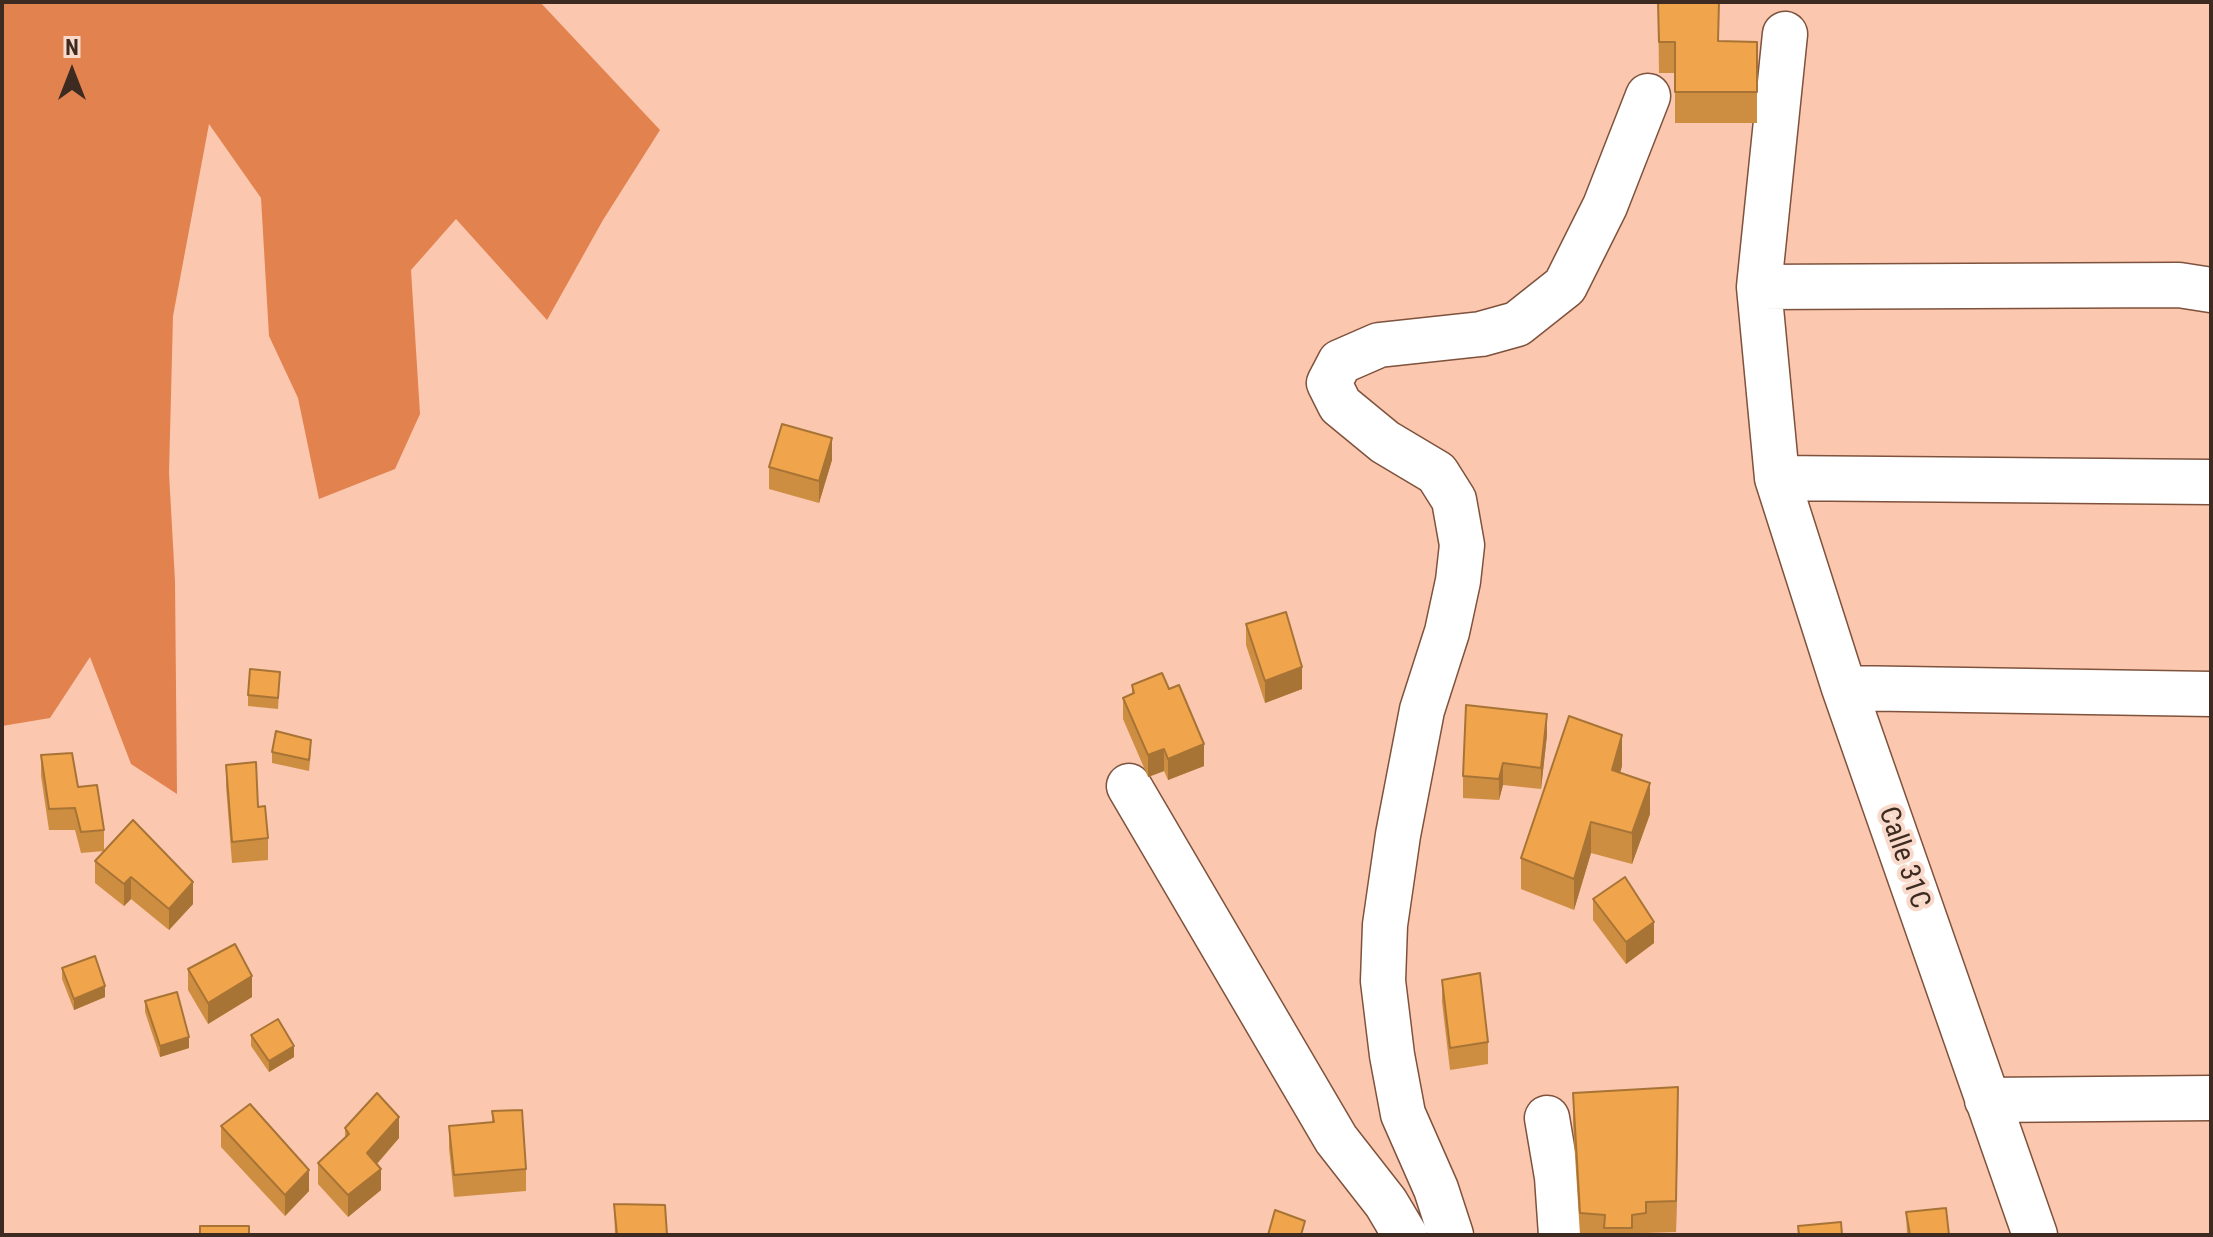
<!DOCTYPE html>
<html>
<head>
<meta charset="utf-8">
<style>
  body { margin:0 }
  #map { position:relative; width:2213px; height:1237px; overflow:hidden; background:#fbc7ae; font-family:"Roboto Condensed",sans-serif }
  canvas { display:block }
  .frame { position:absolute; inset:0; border:4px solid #3d2a20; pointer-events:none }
  .north { position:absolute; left:32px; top:32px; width:80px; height:80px; -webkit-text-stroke:6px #f9d9ca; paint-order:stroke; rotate:0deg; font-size:22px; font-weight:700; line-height:32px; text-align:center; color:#3d2a20 }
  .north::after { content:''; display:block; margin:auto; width:28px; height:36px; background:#3d2a20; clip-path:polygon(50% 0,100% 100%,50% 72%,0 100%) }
</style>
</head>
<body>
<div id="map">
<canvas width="2213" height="1237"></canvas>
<div class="frame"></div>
<div class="north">N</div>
</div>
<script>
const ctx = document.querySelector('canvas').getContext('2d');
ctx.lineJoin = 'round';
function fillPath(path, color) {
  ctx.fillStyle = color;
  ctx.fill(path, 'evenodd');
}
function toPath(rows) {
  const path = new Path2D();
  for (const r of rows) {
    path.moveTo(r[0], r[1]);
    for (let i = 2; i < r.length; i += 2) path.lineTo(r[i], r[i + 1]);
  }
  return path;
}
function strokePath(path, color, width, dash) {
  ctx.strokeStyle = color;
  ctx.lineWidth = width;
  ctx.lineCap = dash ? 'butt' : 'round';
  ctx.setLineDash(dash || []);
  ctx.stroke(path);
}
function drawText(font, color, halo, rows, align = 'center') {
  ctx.font = font + ' "Roboto Condensed",sans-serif';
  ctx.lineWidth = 8;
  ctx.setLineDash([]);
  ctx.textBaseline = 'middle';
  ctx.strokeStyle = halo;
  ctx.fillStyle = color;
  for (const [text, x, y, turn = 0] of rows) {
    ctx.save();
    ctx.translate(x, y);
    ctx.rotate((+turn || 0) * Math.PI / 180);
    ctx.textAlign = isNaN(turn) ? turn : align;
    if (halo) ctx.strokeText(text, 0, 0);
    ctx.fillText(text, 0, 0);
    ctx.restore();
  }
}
fillPath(toPath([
  [2,2,540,2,660,130,603,220,547,320,456,219,411,270,420,414,395,469,319,499,298,398,269,336,261,198,209,124,173,316,169,473,175,581,177,794,131,764,90,657,50,718,2,726]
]), '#e2824f');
const street = toPath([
  [1785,34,1759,287,1777,478,1844,688,2035,1235],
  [1759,287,2179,285,2211,290],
  [1777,478,2211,482],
  [1844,688,2211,694],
  [1129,786,1336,1139,1386,1203,1405,1235],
  [1987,1100,2211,1098],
  [1547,1118,1557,1177,1561,1235],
  [1451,1235,1436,1189,1403,1114,1392,1055,1383,981,1385,925,1398,835,1422,710,1447,632,1458,581,1462,545,1454,500,1437,473,1385,442,1340,405,1329,383,1340,362,1379,345,1481,334,1517,324,1565,286,1605,206,1648,96]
]);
strokePath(street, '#7e523c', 47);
strokePath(street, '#fff', 44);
fillPath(toPath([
  [1658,2,1719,41,1757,42,1757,123,1675,123,1675,73,1659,73],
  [832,460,819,503,769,489,769,467],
  [1246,624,1302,689,1265,703,1246,645],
  [280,672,278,709,248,706,248,695],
  [1132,685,1204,766,1168,780,1164,771,1148,777,1123,719,1123,698,1132,694],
  [1547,735,1541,789,1503,785,1499,800,1463,798,1463,776],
  [311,751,309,771,272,763,272,752],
  [41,755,78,787,104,830,104,851,81,853,75,830,49,830,41,776],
  [226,765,258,807,268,838,268,860,232,863,226,786],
  [1622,766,1620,773,1650,814,1632,864,1591,853,1574,910,1521,889,1521,858],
  [95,861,193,904,169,930,131,899,124,906,95,883],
  [1593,899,1654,943,1626,964,1593,920],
  [62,968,105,997,74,1010,62,979],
  [188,969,252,997,208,1024,188,990],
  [1442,980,1488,1042,1488,1064,1450,1070,1442,1002],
  [145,1001,189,1048,160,1057,145,1012],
  [251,1035,294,1057,269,1072,251,1046],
  [1573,1093,1678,1118,1676,1232,1646,1233,1646,1235,1580,1235,1573,1124],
  [492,1111,526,1169,526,1191,454,1197,449,1148,449,1126,492,1122],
  [221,1126,309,1191,285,1216,221,1147],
  [345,1128,399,1138,377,1164,381,1190,348,1217,318,1184,318,1163,345,1138],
  [614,1204,667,1235,615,1235],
  [1906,1212,1949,1235,1907,1235]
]), '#ce8e42');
fillPath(toPath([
  [832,438,832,460,819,503,819,481],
  [1302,667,1302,689,1265,703,1265,681],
  [1547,714,1547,735,1541,789,1541,768],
  [1622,735,1622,766,1612,801,1612,770],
  [1204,744,1204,766,1168,780,1168,759],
  [1164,749,1164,771,1148,777,1148,755],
  [1503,763,1503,785,1499,800,1499,779],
  [1650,783,1650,814,1632,864,1632,833],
  [1591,822,1591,853,1574,910,1574,879],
  [131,877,131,899,124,906,124,884],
  [193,882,193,904,169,930,169,909],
  [1654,922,1654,943,1626,964,1626,942],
  [252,976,252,997,208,1024,208,1003],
  [105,986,105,997,74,1010,74,999],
  [189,1037,189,1048,160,1057,160,1046],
  [294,1046,294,1057,269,1072,269,1061],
  [1678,1087,1678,1118,1676,1232,1676,1201],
  [399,1117,399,1138,367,1175,367,1153],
  [381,1169,381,1190,348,1217,348,1195],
  [309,1170,309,1191,285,1216,285,1195]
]), '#a87436');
const building = toPath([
  [1658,2,1719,2,1718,41,1757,42,1757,92,1675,92,1675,42,1659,42,1658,2],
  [782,424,832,438,819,481,769,467,782,424],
  [1286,612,1302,667,1265,681,1246,624,1286,612],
  [250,669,280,672,278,698,248,695,250,669],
  [1162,673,1169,689,1179,685,1204,744,1168,759,1164,749,1148,755,1123,698,1134,693,1132,685,1162,673],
  [1466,705,1547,714,1541,768,1503,763,1499,779,1463,776,1466,705],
  [1569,716,1622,735,1612,770,1650,783,1632,833,1591,822,1574,879,1521,858,1569,716],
  [276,731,311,740,309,760,272,752,276,731],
  [72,753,78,787,97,785,104,830,81,832,75,808,49,809,41,755,72,753],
  [256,762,258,807,265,806,268,838,232,842,226,765,256,762],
  [133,820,193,882,169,909,131,877,124,884,95,861,133,820],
  [1625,877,1654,922,1626,942,1593,899,1625,877],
  [235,944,252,976,208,1003,188,969,235,944],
  [95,956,105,986,74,999,62,968,95,956],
  [1480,973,1488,1042,1450,1048,1442,980,1480,973],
  [177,992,189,1037,160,1046,145,1001,177,992],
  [278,1019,294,1046,269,1061,251,1035,278,1019],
  [1678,1087,1676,1201,1646,1202,1646,1213,1632,1215,1632,1228,1604,1228,1605,1215,1580,1213,1573,1093,1678,1087],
  [377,1093,399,1117,367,1153,381,1169,348,1195,318,1163,349,1134,345,1128,377,1093],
  [250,1104,309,1170,285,1195,221,1126,250,1104],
  [522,1110,526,1169,454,1175,449,1126,494,1122,492,1111,522,1110],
  [614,1204,665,1205,667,1235,617,1235,614,1204],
  [1946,1208,1949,1235,1910,1235,1906,1212,1946,1208],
  [1275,1210,1305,1221,1301,1235,1268,1235,1275,1210],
  [1841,1222,1842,1235,1799,1235,1798,1226,1841,1222],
  [200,1226,249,1226,249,1235,200,1235,200,1226]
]);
fillPath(building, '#f0a54d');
strokePath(building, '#a87436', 2);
drawText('28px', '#3d2a20', '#f9d9ca', [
  ["Calle 31C",1903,858,71]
]);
</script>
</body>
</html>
